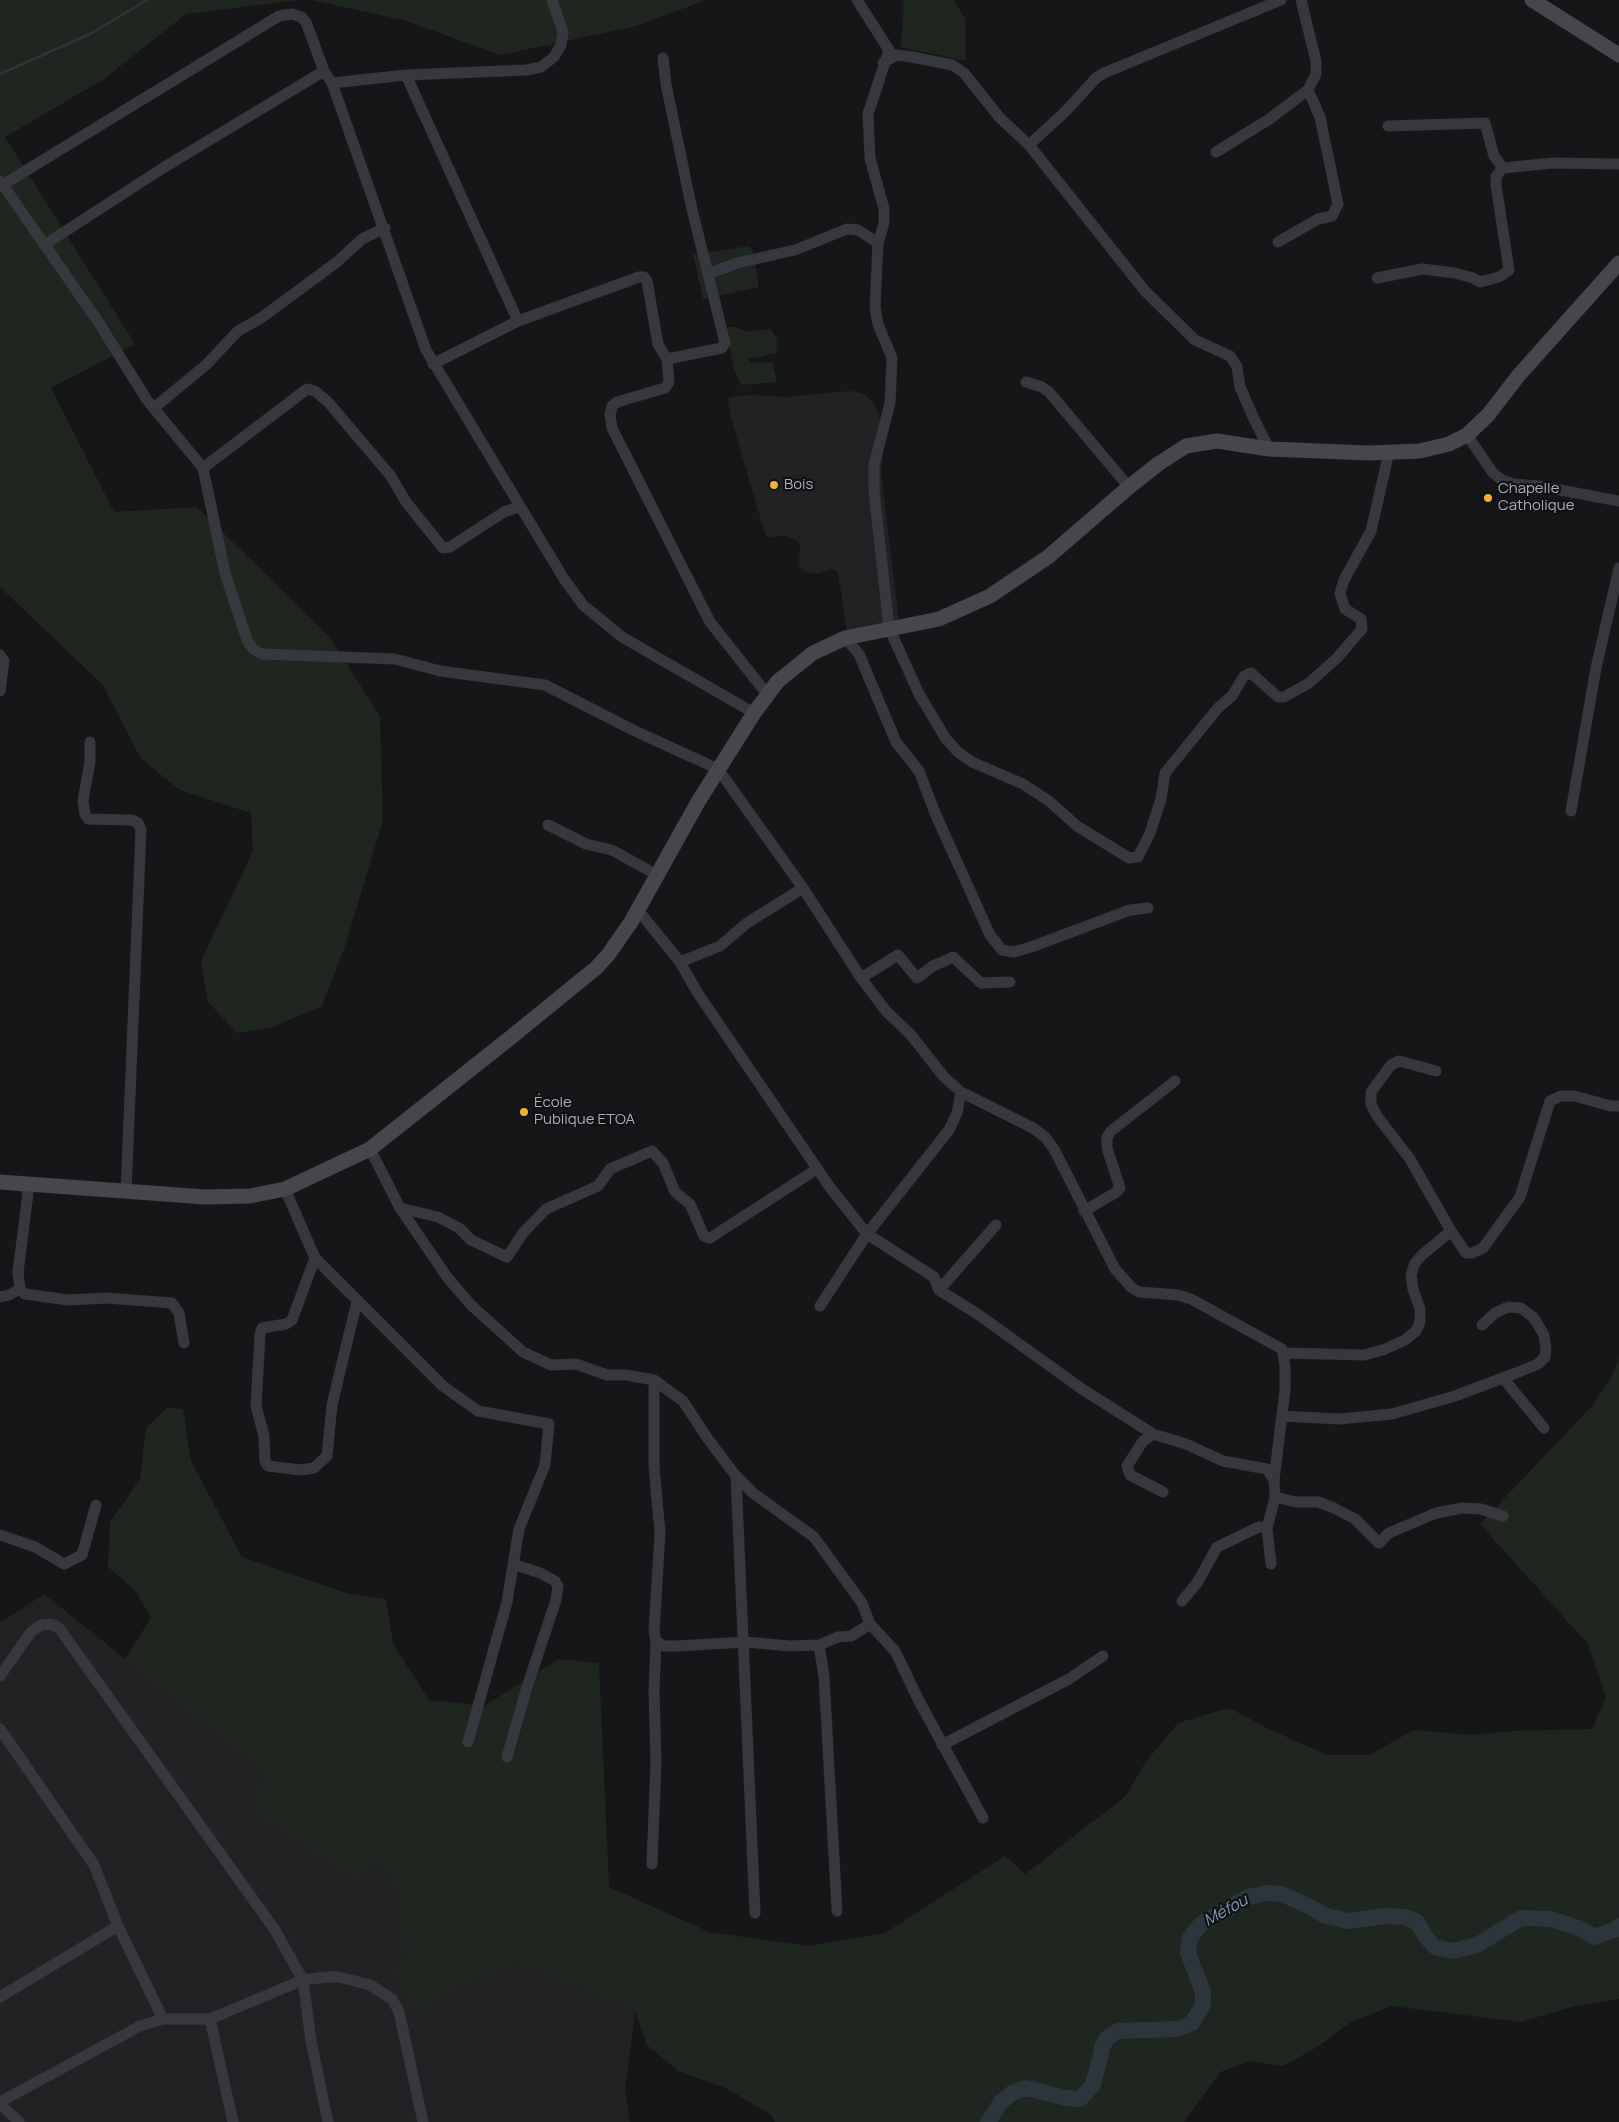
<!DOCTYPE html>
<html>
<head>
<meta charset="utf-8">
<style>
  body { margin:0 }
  canvas { display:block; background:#161618 }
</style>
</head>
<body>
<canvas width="1619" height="2122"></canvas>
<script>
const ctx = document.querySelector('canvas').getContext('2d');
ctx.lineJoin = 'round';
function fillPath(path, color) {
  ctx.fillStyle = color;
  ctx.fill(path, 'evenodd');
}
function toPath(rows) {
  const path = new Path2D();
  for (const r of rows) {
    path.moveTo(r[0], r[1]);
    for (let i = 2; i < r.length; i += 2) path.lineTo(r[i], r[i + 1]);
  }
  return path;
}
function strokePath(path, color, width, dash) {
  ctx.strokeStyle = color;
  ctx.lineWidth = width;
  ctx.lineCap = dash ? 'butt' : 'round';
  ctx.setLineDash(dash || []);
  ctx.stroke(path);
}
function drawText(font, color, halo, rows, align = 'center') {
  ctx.font = font + ' Manrope,sans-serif';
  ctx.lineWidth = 4.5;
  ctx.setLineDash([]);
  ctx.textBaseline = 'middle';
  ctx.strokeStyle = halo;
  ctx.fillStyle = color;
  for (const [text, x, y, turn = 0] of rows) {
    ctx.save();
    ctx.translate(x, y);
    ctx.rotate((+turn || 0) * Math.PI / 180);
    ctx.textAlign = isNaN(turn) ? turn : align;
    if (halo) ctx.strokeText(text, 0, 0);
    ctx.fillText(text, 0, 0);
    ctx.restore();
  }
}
fillPath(toPath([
  [850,391,862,393,870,399,876,407,881,421,884,443,881,472,899,621,847,633,838,572,831,569,818,574,806,572,799,566,800,548,798,541,786,536,766,537,731,418,728,402,729,397,752,395,786,397],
  [44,1594,378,1861,398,1890,415,2013,448,1993,516,1965,635,2011,625,2091,630,2122,0,2122,0,1623]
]), '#222225');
fillPath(toPath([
  [0,0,298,0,186,14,104,79,5,137,135,344,51,388,114,512,197,507,329,636,380,716,383,820,345,946,322,1006,270,1028,237,1033,208,1002,201,961,253,851,251,813,180,790,141,759,103,685,0,587],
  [311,0,706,0,636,26,500,55,404,20],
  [902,0,954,0,965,19,966,61,901,47,904,3],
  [749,246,753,252,759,287,703,299,693,255],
  [728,327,734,327,749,332,771,329,777,341,776,353,748,359,750,363,772,362,777,382,741,385,734,369,726,330],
  [1619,1358,1619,1999,1575,2006,1520,2022,1392,2006,1351,2022,1317,2047,1283,2066,1251,2061,1220,2072,1184,2122,775,2122,771,2115,728,2089,678,2071,647,2045,635,2011,516,1965,448,1993,415,2014,393,1971,405,1958,398,1890,378,1861,357,1881,252,1809,265,1773,125,1659,151,1618,135,1590,108,1567,110,1522,140,1479,146,1428,167,1408,183,1409,191,1461,242,1557,349,1594,386,1599,393,1644,429,1700,484,1706,559,1659,599,1663,609,1887,709,1932,809,1946,885,1933,1005,1856,1025,1874,1126,1796,1145,1763,1178,1723,1229,1708,1271,1730,1327,1755,1369,1755,1414,1730,1471,1735,1515,1731,1592,1729,1606,1697,1588,1644,1480,1524,1592,1406,1611,1378]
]), '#1e261f');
strokePath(toPath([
  [0,74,92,33,147,0]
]), '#2c353c', 2.5);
strokePath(toPath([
  [988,2122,1001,2102,1012,2093,1026,2088,1066,2098,1080,2099,1093,2085,1103,2045,1108,2037,1118,2031,1178,2029,1192,2023,1203,2005,1203,1992,1188,1953,1190,1938,1201,1924,1248,1897,1267,1893,1282,1894,1306,1905,1326,1916,1349,1921,1385,1916,1405,1917,1417,1922,1426,1937,1435,1947,1453,1951,1477,1945,1521,1918,1551,1919,1579,1928,1594,1937,1617,1929,1619,1926]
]), '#2c353c', 16);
strokePath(toPath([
  [857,0,889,50,868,114,870,158,884,209,884,223,878,243,875,308,878,324,892,358,890,403,874,465,874,491,889,628,919,694,946,739,958,752,972,762,1023,784,1049,801,1077,826,1129,858,1138,857,1150,833,1161,799,1165,773,1218,708,1232,696,1244,676,1251,673,1278,697,1284,697,1309,683,1337,658,1362,629,1361,619,1345,609,1340,593,1344,580,1371,531,1389,452],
  [663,58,666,84,691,205,725,343,722,348,667,359],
  [883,63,896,55,912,57,952,65,964,73,1000,118,1029,145,1145,291,1195,340,1230,356,1237,367,1240,387,1254,419,1269,449],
  [406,75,518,321],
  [332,83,406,75,527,70,541,67,554,57,561,45,563,32,552,0],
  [1388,126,1485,123,1494,156,1503,168,1553,163,1619,164],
  [1029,145,1066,111,1096,78,1104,73,1281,0],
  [1216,152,1268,120,1308,90],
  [0,181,97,320,147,400,203,468,225,573,247,640,253,649,262,654,395,659,440,671,545,685,635,731,718,769,803,888],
  [4,184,279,16,292,14,301,17,306,22,324,71],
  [1278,242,1318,219,1332,216,1338,204,1320,117,1308,90,1316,74,1316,61,1301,0],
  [44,245,163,168,324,71,332,83,426,350,564,579,583,605,622,637,754,713],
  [708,274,737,263,795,250,847,229,858,230,878,243],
  [1377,278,1422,269,1455,273,1473,278,1480,282,1499,277,1509,270,1496,185,1496,176,1503,168],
  [433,364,518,321,639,277,644,277,647,281,658,344,667,359,669,382,665,388,617,402,612,406,610,415,612,428,710,622,767,694],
  [1026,382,1042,387,1049,392,1129,487],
  [155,407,206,365,238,331,261,318,337,262,362,239,385,228],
  [1467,435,1493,473,1502,480,1513,484,1539,486,1619,501],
  [203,468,307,389,315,391,328,402,390,475,406,502,443,548,450,547,504,512,519,507],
  [845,638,859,654,896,742,919,771,935,813,990,935,1002,950,1014,952,1034,946,1130,910,1148,908],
  [0,655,4,661,0,691],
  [90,742,90,761,83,801,85,814,88,819,132,820,138,823,141,830,126,1192],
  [1571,811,1596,668,1619,568],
  [548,825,586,844,612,850,657,875],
  [638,910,680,962,697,992,829,1186,867,1234,820,1306],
  [680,962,720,946,747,923,803,888,861,978,886,1011,911,1035,944,1077,961,1092,1033,1128,1045,1137,1054,1149,1115,1269,1132,1288,1139,1292,1178,1295,1191,1299,1282,1349,1285,1366,1285,1390,1274,1480,1275,1497,1267,1528,1271,1564],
  [861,978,898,955,917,978,933,966,953,957,981,983,1010,982],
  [961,1092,957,1113,949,1130,867,1234,934,1277,939,1290,996,1225],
  [370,1149,400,1208,447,1277,471,1305,523,1352,551,1365,576,1364,607,1375,626,1375,654,1380,683,1401,708,1439,736,1476,753,1493,814,1537,862,1603,870,1624,895,1651,919,1701,983,1818],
  [24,1184,28,1193,18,1272,20,1289,25,1294,68,1300,107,1298,172,1303,179,1313,184,1343],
  [285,1189,315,1258,443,1386,478,1411,549,1424,545,1465,519,1529,507,1602,468,1742],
  [400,1208,438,1217,459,1228,471,1240,507,1257,523,1233,546,1209,598,1186,610,1169,652,1151,663,1163,675,1192,690,1204,704,1236,710,1238,817,1169],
  [1084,1211,1115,1193,1120,1188,1107,1148,1107,1137,1111,1131,1175,1081],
  [1451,1231,1466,1253,1472,1253,1483,1248,1520,1197,1550,1101,1561,1096,1574,1096,1611,1106,1619,1106],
  [315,1258,292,1320,286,1324,262,1328,260,1334,256,1406,264,1436,265,1461,268,1466,301,1470,314,1468,327,1456,332,1405,357,1301],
  [939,1290,979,1315,1082,1389,1153,1434,1186,1444,1223,1461,1267,1469,1274,1480],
  [0,1297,9,1295,20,1289],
  [1285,1353,1364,1355,1383,1350,1405,1340,1416,1331,1420,1322,1420,1309,1413,1289,1411,1275,1415,1263,1422,1255,1451,1231,1410,1159,1377,1116,1371,1104,1371,1092,1391,1065,1399,1061,1436,1071],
  [1503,1378,1544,1428],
  [654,1380,654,1466,660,1533,654,1631,656,1641,664,1646,678,1646,745,1642,790,1646,819,1645,838,1637,851,1636,870,1624],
  [1282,1416,1339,1419,1392,1414,1455,1396,1516,1373,1538,1364,1545,1357,1546,1349,1544,1335,1534,1318,1521,1308,1508,1307,1495,1313,1482,1325],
  [1153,1434,1143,1441,1127,1466,1130,1475,1163,1492],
  [736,1476,755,1913],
  [1275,1497,1296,1502,1318,1502,1334,1508,1355,1519,1379,1543,1389,1533,1436,1513,1462,1508,1481,1509,1503,1516],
  [0,1535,35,1547,64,1564,82,1555,96,1505],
  [1182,1601,1197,1583,1217,1547,1259,1527,1267,1528],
  [819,1645,824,1676,837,1911],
  [0,1676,31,1632,41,1625,51,1624,59,1628,275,1930,303,1980,311,2041,328,2122],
  [0,1729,94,1865,118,1926,163,2019,210,2019],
  [942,1745,1069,1679,1103,1656],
  [507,1757,527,1687,556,1600,558,1586,555,1581,540,1573,513,1564],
  [652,1864,656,1762,654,1692,656,1641],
  [0,1997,118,1926],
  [0,2102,140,2026,163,2019],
  [0,2104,19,2122],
  [233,2122,210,2019,303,1980,326,1977,339,1977,370,1985,392,1999,399,2012,423,2122]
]), '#37383d', 11);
strokePath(toPath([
  [1532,0,1619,55],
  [0,1182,205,1197,250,1196,285,1189,370,1149,510,1038,596,968,608,955,631,922,698,802,754,713,778,681,813,653,845,638,939,619,990,596,1048,557,1129,487,1158,464,1186,446,1217,441,1269,449,1369,453,1420,451,1449,444,1467,435,1488,415,1519,375,1619,263]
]), '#45474d', 15);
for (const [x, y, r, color] of [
  [774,485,5,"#f2b134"],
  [1488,498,5,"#f2b134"],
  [524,1112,5,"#f2b134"]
]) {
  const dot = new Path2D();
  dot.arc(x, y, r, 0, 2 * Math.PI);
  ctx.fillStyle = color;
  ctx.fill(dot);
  strokePath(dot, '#111113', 2);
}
drawText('15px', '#a8adb8', '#111113', [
  ["Bois",784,485],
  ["Chapelle",1498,489],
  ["Catholique",1498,506],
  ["École",534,1103],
  ["Publique ETOA",534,1120]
], 'left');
drawText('italic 16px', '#7f9bb3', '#111113', [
  ["Méfou",1226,1911,-29]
]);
</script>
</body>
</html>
